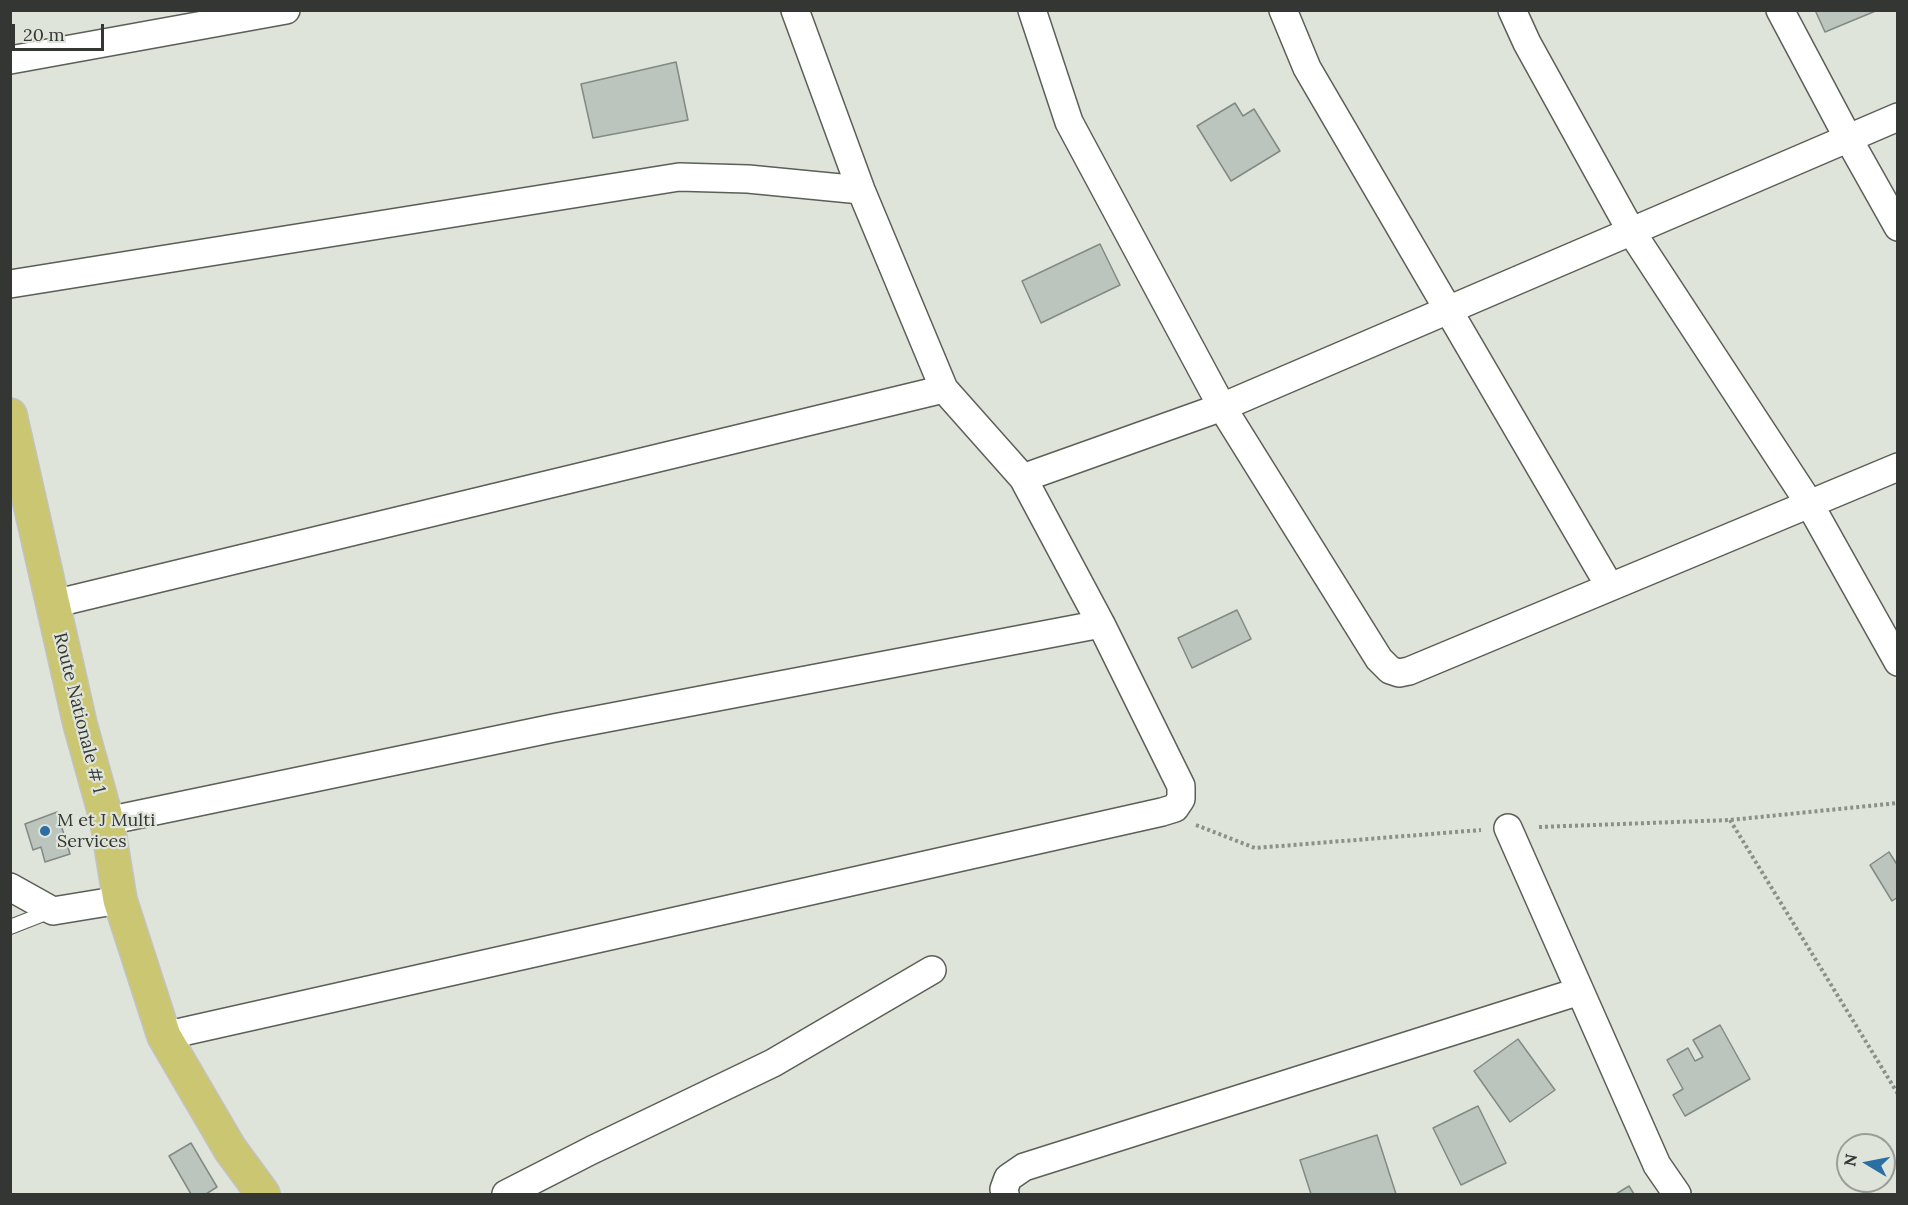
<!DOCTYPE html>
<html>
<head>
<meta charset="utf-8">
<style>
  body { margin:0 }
  #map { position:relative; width:1908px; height:1205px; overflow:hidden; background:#dfe4da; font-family:Lora,serif }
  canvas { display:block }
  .frame { position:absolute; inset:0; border:12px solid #343633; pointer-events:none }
  .north { position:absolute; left:1836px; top:1133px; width:60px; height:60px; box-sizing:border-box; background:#dfe4da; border:2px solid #9b9e97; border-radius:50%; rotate:280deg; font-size:16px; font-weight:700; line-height:24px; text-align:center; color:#343633 }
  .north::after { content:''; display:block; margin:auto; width:21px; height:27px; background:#2b6ea3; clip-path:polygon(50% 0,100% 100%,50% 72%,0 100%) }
  .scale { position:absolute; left:12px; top:24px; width:92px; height:27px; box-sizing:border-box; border:3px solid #343633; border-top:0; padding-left:8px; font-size:18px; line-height:21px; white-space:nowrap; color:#343633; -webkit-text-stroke:4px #dfe4da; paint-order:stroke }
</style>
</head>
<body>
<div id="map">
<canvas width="1908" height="1205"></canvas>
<div class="frame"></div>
<div class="north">N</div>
<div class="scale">20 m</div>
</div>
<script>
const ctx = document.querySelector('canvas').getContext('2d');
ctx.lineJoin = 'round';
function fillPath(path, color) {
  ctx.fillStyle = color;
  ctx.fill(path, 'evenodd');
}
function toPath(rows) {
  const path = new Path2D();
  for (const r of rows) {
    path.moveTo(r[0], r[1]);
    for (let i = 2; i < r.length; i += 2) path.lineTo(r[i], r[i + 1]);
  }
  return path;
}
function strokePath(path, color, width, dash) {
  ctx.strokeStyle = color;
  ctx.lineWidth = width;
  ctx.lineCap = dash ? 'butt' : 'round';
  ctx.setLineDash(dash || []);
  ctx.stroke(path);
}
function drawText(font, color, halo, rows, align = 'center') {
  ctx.font = font + ' Lora,serif';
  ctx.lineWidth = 4.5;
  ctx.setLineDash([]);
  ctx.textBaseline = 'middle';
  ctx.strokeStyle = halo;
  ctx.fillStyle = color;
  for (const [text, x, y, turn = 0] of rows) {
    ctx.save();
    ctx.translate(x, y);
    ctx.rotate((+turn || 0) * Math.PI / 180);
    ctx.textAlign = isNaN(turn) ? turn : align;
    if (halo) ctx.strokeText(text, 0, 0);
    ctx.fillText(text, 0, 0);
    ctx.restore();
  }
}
const building = toPath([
  [1815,10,1878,10,1825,32,1815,10],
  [676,62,688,120,593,138,581,84,676,62],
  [1235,103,1243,116,1254,109,1280,151,1231,181,1197,126,1235,103],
  [1100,244,1120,285,1041,323,1022,281,1100,244],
  [1237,610,1251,639,1192,668,1178,638,1237,610],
  [57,812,70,854,45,862,41,847,33,850,25,824,57,812],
  [1889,852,1898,866,1898,897,1892,901,1870,865,1889,852],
  [1720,1025,1750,1079,1685,1116,1673,1095,1683,1089,1667,1060,1688,1048,1695,1061,1703,1057,1693,1040,1720,1025],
  [1518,1039,1555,1090,1510,1122,1474,1071,1518,1039],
  [1478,1106,1506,1163,1461,1185,1433,1128,1478,1106],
  [1377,1135,1396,1194,1311,1194,1300,1160,1377,1135],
  [191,1143,217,1187,206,1194,191,1194,169,1156,191,1143],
  [1629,1186,1634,1194,1616,1194,1629,1186]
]);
fillPath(building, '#bbc4bd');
strokePath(building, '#818a83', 1.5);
const service = toPath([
  [10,927,51,911]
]);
const minor = toPath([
  [1032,10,1069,122,1222,407,1379,659,1390,670,1399,673,1409,671,1898,467],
  [1283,10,1307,68,1610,587],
  [1512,10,1527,43,1631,231,1809,503,1898,662],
  [1780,10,1848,138,1898,227],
  [10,60,286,10],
  [10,284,679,177,748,179,861,190],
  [1023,478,1222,407,1898,117],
  [53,604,944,389],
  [107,821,554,728,1101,624],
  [1508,828,1657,1165,1677,1194],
  [10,887,53,911,120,900],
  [164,1036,1162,812,1175,808,1181,799,1181,786,1101,624,1023,478,944,389,861,190,795,10],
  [506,1194,592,1150,773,1063,932,970],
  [1005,1194,1004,1189,1008,1178,1024,1167,1580,991]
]);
const primary = toPath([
  [10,415,80,724,107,821,120,900,164,1036,230,1149,263,1194]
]);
strokePath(service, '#5b5f57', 16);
strokePath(minor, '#5b5f57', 30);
strokePath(primary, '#c2c3c2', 36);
strokePath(toPath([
  [1730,820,1898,1094],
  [1196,825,1255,848,1481,830],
  [1539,827,1730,820,1898,803]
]), '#8c9089', 4, [3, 3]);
strokePath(service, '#fff', 14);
strokePath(minor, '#fff', 27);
strokePath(primary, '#cbc671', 33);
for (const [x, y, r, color] of [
  [45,831,6,"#2b6ea3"]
]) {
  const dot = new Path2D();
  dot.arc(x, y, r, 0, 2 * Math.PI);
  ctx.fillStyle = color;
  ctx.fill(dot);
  strokePath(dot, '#dfe4da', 2);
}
drawText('18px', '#343633', '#dfe4da', [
  ["Route Nationale # 1",79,713,76]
]);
drawText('18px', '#343633', '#dfe4da', [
  ["M et J Multi",57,821],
  ["Services",57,842]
], 'left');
</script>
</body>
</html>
